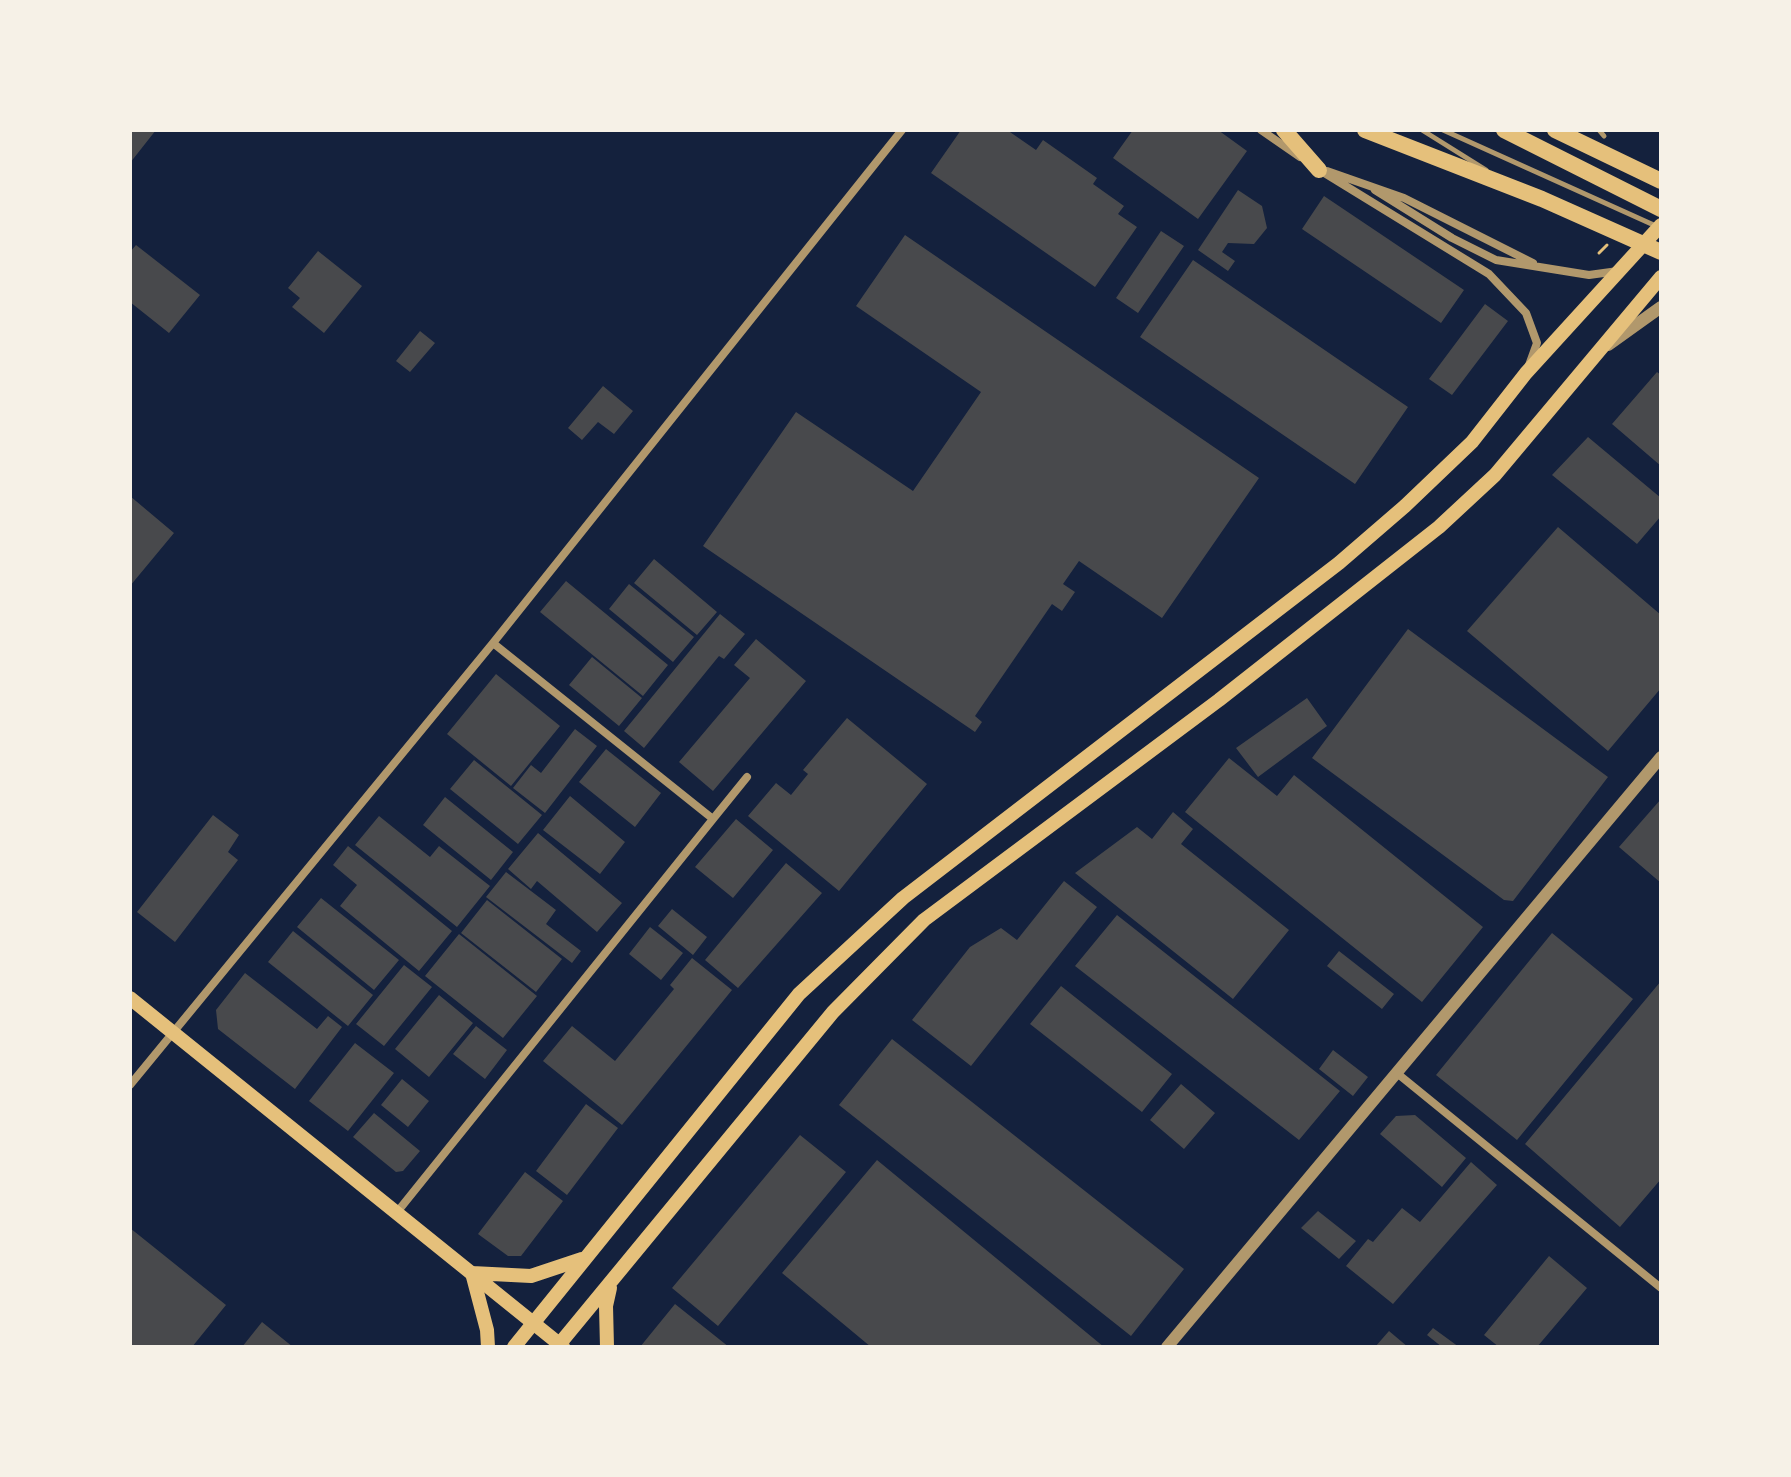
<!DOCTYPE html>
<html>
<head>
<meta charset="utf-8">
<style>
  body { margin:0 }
  #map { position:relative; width:1791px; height:1477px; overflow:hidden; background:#14213d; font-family:"Libre Baskerville",serif }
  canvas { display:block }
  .frame { position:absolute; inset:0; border:132px solid #f6f1e7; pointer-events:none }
</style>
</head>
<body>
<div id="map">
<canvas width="1791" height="1477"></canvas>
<div class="frame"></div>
</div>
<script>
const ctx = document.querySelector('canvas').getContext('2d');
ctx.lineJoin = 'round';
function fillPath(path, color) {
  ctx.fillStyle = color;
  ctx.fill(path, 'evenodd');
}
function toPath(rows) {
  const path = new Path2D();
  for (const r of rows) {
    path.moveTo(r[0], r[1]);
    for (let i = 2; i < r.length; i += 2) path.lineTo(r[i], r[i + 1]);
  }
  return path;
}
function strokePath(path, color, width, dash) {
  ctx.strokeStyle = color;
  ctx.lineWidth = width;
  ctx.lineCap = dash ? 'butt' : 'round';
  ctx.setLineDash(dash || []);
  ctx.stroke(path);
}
fillPath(toPath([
  [130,130,156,130,130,163],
  [961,130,1007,130,1036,150,1043,140,1097,178,1093,184,1124,206,1118,214,1137,227,1095,287,931,173],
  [1133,130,1218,130,1247,151,1198,219,1113,158],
  [1238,190,1262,206,1267,228,1254,244,1228,243,1222,252,1235,261,1228,271,1198,250],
  [1324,196,1464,290,1441,323,1302,229],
  [1161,231,1184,246,1138,313,1116,298],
  [905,235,1259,478,1162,618,1079,561,1063,584,1075,592,1062,611,1052,604,975,716,982,722,975,732,703,546,796,412,913,491,981,392,856,306],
  [136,245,200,295,169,333,130,302,130,252],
  [318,251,362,286,324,333,292,307,300,298,288,288],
  [1193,260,1408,407,1355,484,1140,337],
  [1485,304,1508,321,1452,395,1429,379],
  [420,331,435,343,410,372,396,361],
  [1657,372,1661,375,1661,466,1612,424],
  [603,386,633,411,614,434,598,422,582,440,568,428],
  [1588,437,1661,498,1661,516,1637,544,1552,475],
  [130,496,174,533,130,586],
  [1558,527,1661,615,1661,688,1608,751,1467,631],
  [654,559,717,612,697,635,634,583],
  [566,581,668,665,643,696,540,612],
  [629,584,694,637,673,662,609,609],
  [720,614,745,634,724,659,719,656,644,748,624,731],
  [1408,629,1608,777,1513,901,1504,900,1312,758],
  [756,639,806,681,713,791,679,762,750,678,734,665],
  [592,657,642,698,619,726,569,685],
  [496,674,560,726,511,786,447,734],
  [1307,698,1327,726,1258,777,1236,748],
  [847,718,927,784,839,891,748,816,776,783,791,795,808,774,803,770],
  [575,729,597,746,545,813,513,788,531,765,541,773],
  [606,749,661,793,635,827,579,782],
  [1229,758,1277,796,1294,775,1483,927,1422,1002,1185,812],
  [474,760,542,815,518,844,450,789],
  [570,796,625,842,600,874,543,830],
  [445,797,513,852,491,880,423,825],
  [1661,799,1661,883,1619,847],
  [1173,812,1193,829,1181,844,1289,930,1233,999,1075,873,1137,827,1152,839],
  [213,815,239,835,228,852,238,860,175,942,137,912],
  [379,816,430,857,439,846,490,886,457,927,355,845],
  [736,819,773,850,733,898,695,867],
  [538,833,622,903,597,932,537,881,531,889,508,869],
  [348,846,452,931,419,971,340,906,357,885,333,865],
  [786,863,822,893,738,988,705,960],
  [506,872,556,910,546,924,581,951,572,963,486,897],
  [1064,881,1097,907,971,1066,912,1020,970,947,1001,928,1017,940],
  [321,898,399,960,374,990,297,927],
  [487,900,562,959,536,992,461,933],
  [672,909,707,937,693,955,658,926],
  [1117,915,1340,1091,1299,1140,1075,966],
  [650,927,683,953,661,980,629,954],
  [293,931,373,995,348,1026,268,962],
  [1552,933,1633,999,1517,1140,1436,1075],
  [459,934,537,996,503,1038,425,976],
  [1339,951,1394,994,1382,1009,1327,966],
  [692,958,732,990,622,1125,543,1061,572,1026,615,1061,674,989,670,985],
  [404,965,432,987,384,1046,356,1024],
  [245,973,317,1029,328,1016,342,1027,295,1089,218,1029,216,1010],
  [1661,981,1661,1179,1620,1227,1525,1144],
  [1061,986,1172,1074,1142,1112,1030,1024],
  [439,995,473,1023,429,1077,395,1049],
  [476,1026,507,1050,485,1079,453,1054],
  [892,1039,1184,1269,1131,1336,839,1105],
  [355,1043,394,1073,348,1131,309,1101],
  [1333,1050,1368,1077,1353,1096,1319,1069],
  [402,1079,429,1101,408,1127,381,1105],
  [1181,1084,1215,1113,1184,1149,1150,1120],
  [586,1104,618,1128,567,1195,536,1171],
  [374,1113,420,1151,403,1171,396,1172,353,1137],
  [1415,1115,1466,1158,1442,1187,1380,1134,1396,1116],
  [800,1135,846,1172,718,1326,672,1288],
  [877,1160,1104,1347,871,1347,782,1273],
  [1471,1162,1497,1185,1393,1304,1346,1266,1368,1239,1373,1242,1402,1208,1420,1222],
  [525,1172,563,1201,521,1256,508,1256,478,1234],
  [1318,1211,1356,1241,1339,1259,1301,1228],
  [130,1228,226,1305,192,1347,130,1347],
  [1549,1256,1587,1288,1537,1347,1499,1347,1484,1335],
  [675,1304,729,1347,640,1347],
  [262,1322,293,1347,242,1347],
  [1433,1328,1459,1347,1442,1347,1427,1335],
  [1389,1331,1408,1347,1375,1347]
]), '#48494c');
strokePath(toPath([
  [1599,253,1607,245]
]), '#e5c07b', 3);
strokePath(toPath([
  [1422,130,1486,170],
  [1443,130,1656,226],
  [1599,130,1604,136]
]), '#b1986c', 5);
strokePath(toPath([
  [1261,130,1300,157],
  [1318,169,1489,274,1526,313,1537,343,1529,365],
  [1327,171,1404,198,1533,263],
  [1375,190,1452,238,1496,260,1589,275,1618,271],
  [713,819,747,777],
  [1398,1074,1661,1288],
  [130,1085,493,643,902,130],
  [398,1211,713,819,493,643]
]), '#b1986c', 8);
strokePath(toPath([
  [1608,345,1661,307],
  [1167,1347,1661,757]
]), '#b1986c', 12);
strokePath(toPath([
  [130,998,563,1347],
  [472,1273,531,1276,582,1259]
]), '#e5c07b', 14);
strokePath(toPath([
  [472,1273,487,1330,488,1347],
  [514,1347,799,994,903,898,1339,563,1405,506,1472,442,1526,373,1661,225],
  [557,1347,833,1012,924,920,1219,700,1439,527,1495,475,1661,277],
  [607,1347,606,1306,610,1288]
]), '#e5c07b', 14);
strokePath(toPath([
  [1284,130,1319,170],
  [1365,130,1542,199,1661,252],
  [1504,130,1661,209],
  [1555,130,1661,181]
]), '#e5c07b', 16);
</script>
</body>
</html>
